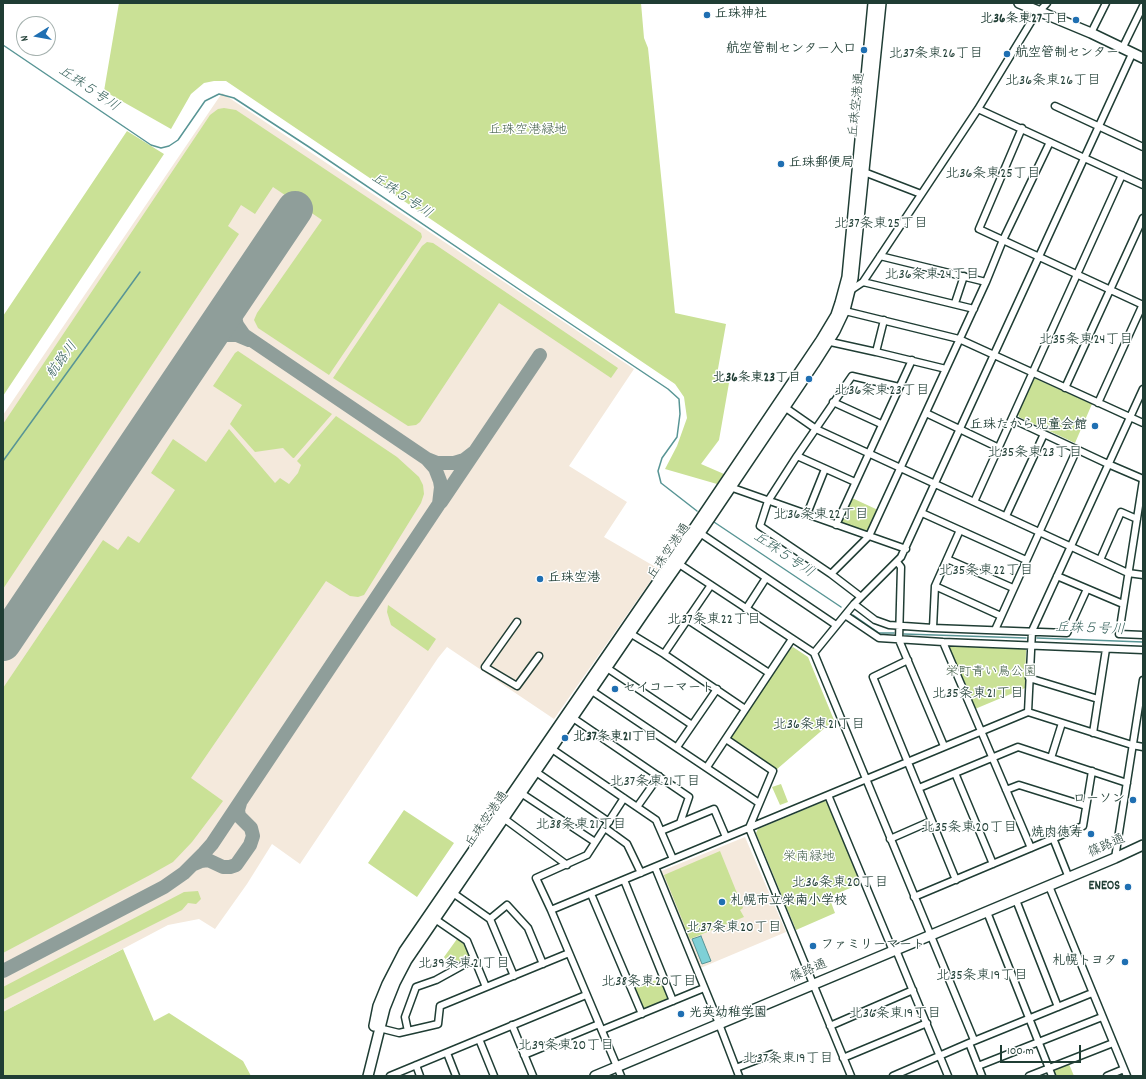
<!DOCTYPE html>
<html>
<head>
<meta charset="utf-8">
<style>
  body { margin:0 }
  #map { position:relative; width:1146px; height:1079px; overflow:hidden; background:#fff; font-family:Dekko,sans-serif }
  canvas { display:block }
  .frame { position:absolute; inset:0; border:4px solid #1f3d34; pointer-events:none }
  .north { position:absolute; left:16px; top:16px; width:40px; height:40px; box-sizing:border-box; background:#fff; border:1px solid #a5b1ae; border-radius:50%; rotate:259deg; font-size:11px; font-weight:700; line-height:16px; text-align:center; color:#1f3d34 }
  .north::after { content:''; display:block; margin:auto; width:14px; height:18px; background:#1f6fb2; clip-path:polygon(50% 0,100% 100%,50% 72%,0 100%) }
  .scale { position:absolute; left:1000px; top:1045px; width:81px; height:18px; box-sizing:border-box; border:2px solid #1f3d34; border-top:0; padding-left:5px; font-size:12px; line-height:14px; white-space:nowrap; color:#1f3d34; -webkit-text-stroke:3px #fff; paint-order:stroke }
</style>
</head>
<body>
<div id="map">
<canvas width="1146" height="1079"></canvas>
<div class="frame"></div>
<div class="north">N</div>
<div class="scale">100 m</div>
</div>
<script>
const ctx = document.querySelector('canvas').getContext('2d');
ctx.lineJoin = 'round';
function fillPath(path, color) {
  ctx.fillStyle = color;
  ctx.fill(path, 'evenodd');
}
function toPath(rows) {
  const path = new Path2D();
  for (const r of rows) {
    path.moveTo(r[0], r[1]);
    for (let i = 2; i < r.length; i += 2) path.lineTo(r[i], r[i + 1]);
  }
  return path;
}
function strokePath(path, color, width, dash) {
  ctx.strokeStyle = color;
  ctx.lineWidth = width;
  ctx.lineCap = dash ? 'butt' : 'round';
  ctx.setLineDash(dash || []);
  ctx.stroke(path);
}
function drawText(font, color, halo, rows, align = 'center') {
  ctx.font = font + ' Dekko,"Klee One",sans-serif';
  ctx.lineWidth = 3;
  ctx.setLineDash([]);
  ctx.textBaseline = 'middle';
  ctx.strokeStyle = halo;
  ctx.fillStyle = color;
  for (const [text, x, y, turn = 0] of rows) {
    ctx.save();
    ctx.translate(x, y);
    ctx.rotate((+turn || 0) * Math.PI / 180);
    ctx.textAlign = isNaN(turn) ? turn : align;
    if (halo) ctx.strokeText(text, 0, 0);
    ctx.fillText(text, 0, 0);
    ctx.restore();
  }
}
fillPath(toPath([
  [222,93,634,369,569,466,627,502,604,537,659,569,554,719,447,647,438,658,300,864,272,844,247,884,215,929,199,919,168,925,3,1012,3,415],
  [745,837,786,932,698,969,659,872]
]), '#f4e9dc');
fillPath(toPath([
  [119,3,641,3,644,38,648,48,675,313,726,324,716,380,729,383,719,440,701,464,724,474,717,484,665,469,677,446,687,418,684,397,675,384,226,81,214,81,204,83,191,94,171,129,104,91],
  [224,108,236,110,421,233,422,237,420,241,329,375,258,328,254,320,257,313,322,220,273,187,255,214,241,205,228,226,239,234,3,589,3,424,202,127,210,115,218,109],
  [127,131,164,154,3,396,3,316],
  [427,242,433,243,618,368,611,378,499,303,420,422,416,425,408,426,333,378,422,246],
  [238,351,332,414,294,458,293,458,283,448,255,452,230,424,242,405,213,386,235,353],
  [1034,379,1036,379,1092,404,1075,443,1019,417,1018,414],
  [336,416,397,457,419,477,423,485,424,494,421,503,364,595,358,597,350,596,326,581,191,778,223,801,192,842,173,862,150,875,3,953,3,688,103,540,118,550,128,536,139,543,175,490,151,473,173,439,206,462,229,429,275,483,280,478,289,484,298,473,301,465,297,461],
  [852,498,878,510,868,533,841,524],
  [388,605,436,639,428,651,391,625,387,612],
  [950,645,1024,648,1026,650,1025,688,975,709,949,647],
  [793,647,808,657,834,720,776,770,731,739,731,737,791,648],
  [781,784,788,802,780,805,772,787],
  [825,801,829,803,862,883,829,897,835,913,796,930,756,833,758,829],
  [404,810,454,843,417,897,368,863],
  [720,851,743,908,740,910,744,917,690,939,664,875],
  [198,891,201,899,196,904,188,903,182,910,3,1000,3,987,184,892],
  [457,939,465,945,470,956,469,958,451,967,444,957],
  [123,949,154,1021,169,1013,243,1061,251,1076,3,1076,3,1012],
  [661,978,668,996,667,1000,646,1009,643,1007,635,988],
  [1069,1064,1074,1076,1056,1076,1054,1071,1055,1069]
]), '#cae196');
const water = toPath([
  [701,936,711,961,702,964,692,939,701,936]
]);
fillPath(water, '#7ed0d6');
strokePath(water, '#589595', 1);
strokePath(toPath([
  [3,45,151,145,161,148,169,146,178,140,205,101,219,94,234,98,309,147,526,294,668,389,679,399,680,414,677,437,662,458,658,471,661,483,697,511],
  [3,461,140,272],
  [714,522,841,607],
  [853,615,879,633,894,633],
  [904,634,1026,638],
  [1037,638,1143,642]
]), '#589595', 1.5);
strokePath(toPath([
  [200,350,214,338,223,335,237,335,249,340],
  [427,459,437,463,454,463,464,460,473,453],
  [441,502,540,355],
  [194,864,201,861,208,860,223,867,230,867,236,865,250,845,253,836,251,828,239,816,238,810,240,803],
  [3,971,164,887,184,873,204,853,212,844,439,504,441,487,440,481,435,468,427,459,244,335,237,325,234,314,235,302,239,292]
]), '#8f9e9a', 14);
strokePath(toPath([
  [3,643,295,209]
]), '#8f9e9a', 36);
const street = toPath([
  [1091,33,1106,3],
  [1122,49,1143,6],
  [1055,106,1143,147],
  [978,109,1143,185],
  [1022,128,979,229,1143,305],
  [864,172,921,194],
  [880,256,986,282],
  [863,282,974,309],
  [848,292,863,282,978,109,1034,17,1047,3],
  [955,303,964,276],
  [841,310,959,339,1143,423],
  [826,341,876,352,884,320],
  [876,352,946,369],
  [1065,388,1143,218],
  [833,402,881,424],
  [1098,403,1143,304],
  [783,406,816,429,1128,573,1143,575],
  [926,413,999,448],
  [1012,419,1108,464,1143,479],
  [797,456,855,482],
  [1143,480,1119,634,1143,635],
  [730,487,906,549],
  [974,502,1122,175],
  [922,513,1026,560],
  [807,514,825,469],
  [1006,516,1044,434],
  [836,525,912,360],
  [700,533,836,625],
  [947,559,1013,588],
  [1100,560,1121,512,1137,519],
  [676,562,814,653,974,1040],
  [897,562,901,567,899,640,944,746],
  [831,574,869,536,986,282,1003,240,1050,142],
  [1057,576,1123,604],
  [935,586,1001,616],
  [861,597,831,574,760,526,768,501,797,456,852,376,899,387],
  [854,604,875,620,889,625,933,628,1067,633,1087,589],
  [746,609,766,578],
  [845,615,879,638,943,642,1143,650],
  [688,620,769,673],
  [517,622,485,667,517,686,539,656],
  [933,628,935,586,960,530],
  [995,630,1077,449],
  [628,632,664,654,745,709],
  [943,642,1031,848],
  [814,653,854,604,901,557,1132,54],
  [664,654,711,585],
  [908,660,873,677,956,880],
  [607,668,692,725],
  [1029,678,1098,699],
  [589,689,759,803],
  [1028,712,1032,631,1143,389],
  [573,718,689,797,680,823],
  [1093,733,1106,649],
  [726,739,773,771,749,828,851,1076],
  [549,747,656,820,673,859],
  [677,747,717,689],
  [1051,758,1062,723],
  [707,767,792,639],
  [536,772,609,822],
  [955,773,993,864],
  [919,788,1018,747,1127,783],
  [1006,790,1019,785,1086,806],
  [518,791,595,842],
  [828,795,893,951],
  [637,807,659,776],
  [502,817,567,865],
  [605,828,627,844,641,873],
  [661,831,714,809,726,837],
  [1053,838,1069,878],
  [890,839,931,821],
  [1115,858,1143,680],
  [655,867,716,1016,739,1076],
  [624,880,673,1001],
  [1049,886,1127,1076],
  [453,893,490,919,514,976],
  [591,894,642,1014],
  [914,897,1083,826,1092,771],
  [1016,900,1058,1007],
  [551,910,1028,712,1132,745,1143,747],
  [987,912,1052,1076],
  [435,919,467,941,486,987],
  [490,919,507,905,528,928,543,964],
  [896,950,948,1076],
  [512,1025,533,1076],
  [830,1026,913,990],
  [379,1028,399,1033,438,1024,440,1006,569,953],
  [602,1030,704,988],
  [408,1031,405,1017,416,987,436,980,474,959],
  [479,1039,494,1076],
  [969,1043,982,1076],
  [447,1053,456,1076],
  [524,1055,599,1024],
  [843,1058,927,1023],
  [416,1065,420,1076],
  [978,1066,1102,1017],
  [736,1068,772,1054],
  [390,1076,586,995],
  [621,1076,551,910,536,878,587,855,624,798],
  [893,1076,969,1043,1092,993],
  [1029,1076,1113,1043],
  [1107,1076,1124,1069]
]);
const secondary = toPath([
  [1019,3,1091,33,1143,58],
  [374,1026,378,1006,387,984,404,951,672,561,821,340,836,315,840,303,847,277,873,3],
  [368,1076,385,1008,395,983,407,960,644,613,700,533,814,364,835,331,845,310,853,278,881,3],
  [595,1076,1115,858,1143,845]
]);
strokePath(street, '#1f3d34', 9);
strokePath(secondary, '#1f3d34', 12);
strokePath(street, '#fff', 6);
strokePath(secondary, '#fff', 9);
for (const [x, y, r, color] of [
  [707,15,4,"#1f6fb2"],
  [1076,20,4,"#1f6fb2"],
  [864,50,4,"#1f6fb2"],
  [1007,54,4,"#1f6fb2"],
  [781,164,4,"#1f6fb2"],
  [809,379,4,"#1f6fb2"],
  [1095,426,4,"#1f6fb2"],
  [540,579,4,"#1f6fb2"],
  [615,689,4,"#1f6fb2"],
  [565,738,4,"#1f6fb2"],
  [1133,800,4,"#1f6fb2"],
  [1091,834,4,"#1f6fb2"],
  [1128,887,4,"#1f6fb2"],
  [722,902,4,"#1f6fb2"],
  [813,946,4,"#1f6fb2"],
  [1125,962,4,"#1f6fb2"],
  [681,1014,4,"#1f6fb2"]
]) {
  const dot = new Path2D();
  dot.arc(x, y, r, 0, 2 * Math.PI);
  ctx.fillStyle = color;
  ctx.fill(dot);
  strokePath(dot, '#fff', 1.5);
}
drawText('bold 13px', '#1f3d34', '#fff', [
  ["丘珠神社",715,15],
  ["北36条東27丁目",1068,20,"right"],
  ["航空管制センター入口",856,50,"right"],
  ["航空管制センター",1015,54],
  ["丘珠郵便局",789,164],
  ["北36条東23丁目",801,379,"right"],
  ["丘珠たから児童会館",1087,426,"right"],
  ["丘珠空港",548,579],
  ["セイコーマート",623,689],
  ["北37条東21丁目",573,738],
  ["ローソン",1125,800,"right"],
  ["焼肉徳寿",1083,834,"right"],
  ["ENEOS",1120,887,"right"],
  ["札幌市立栄南小学校",730,902],
  ["ファミリーマート",821,946],
  ["札幌トヨタ",1117,962,"right"],
  ["光英幼稚学園",689,1014]
], 'left');
drawText('13px', '#1f3d34', '#fff', [
  ["丘珠空港通",858,105,-84],
  ["丘珠空港通",670,552,-55],
  ["丘珠空港通",488,820,-55],
  ["篠路通",1107,847,-24],
  ["篠路通",809,972,-23]
]);
drawText('13px', '#415e48', '#fff', [
  ["丘珠空港緑地",528,131],
  ["栄町青い鳥公園",991,673],
  ["栄南緑地",809,858]
]);
drawText('14px', '#1f3d34', '#fff', [
  ["北37条東26丁目",936,55],
  ["北36条東26丁目",1053,82],
  ["北36条東25丁目",993,175],
  ["北37条東25丁目",881,225],
  ["北36条東24丁目",932,276],
  ["北35条東24丁目",1086,341],
  ["北36条東23丁目",882,392],
  ["北35条東23丁目",1035,454],
  ["北36条東22丁目",821,516],
  ["北35条東22丁目",986,572],
  ["北37条東22丁目",714,621],
  ["北35条東21丁目",978,695],
  ["北36条東21丁目",819,726],
  ["北37条東21丁目",655,783],
  ["北38条東21丁目",581,826],
  ["北35条東20丁目",969,829],
  ["北36条東20丁目",840,884],
  ["北37条東20丁目",734,929],
  ["北39条東21丁目",464,965],
  ["北35条東19丁目",982,977],
  ["北38条東20丁目",649,983],
  ["北36条東19丁目",895,1015],
  ["北39条東20丁目",566,1047],
  ["北37条東19丁目",788,1060]
]);
drawText('italic 14px', '#37625c', '#fff', [
  ["丘珠５号川",88,90,34],
  ["丘珠５号川",401,197,34],
  ["航路川",63,361,-54],
  ["丘珠５号川",783,556,34],
  ["丘珠５号川",1090,630,2]
]);
</script>
</body>
</html>
